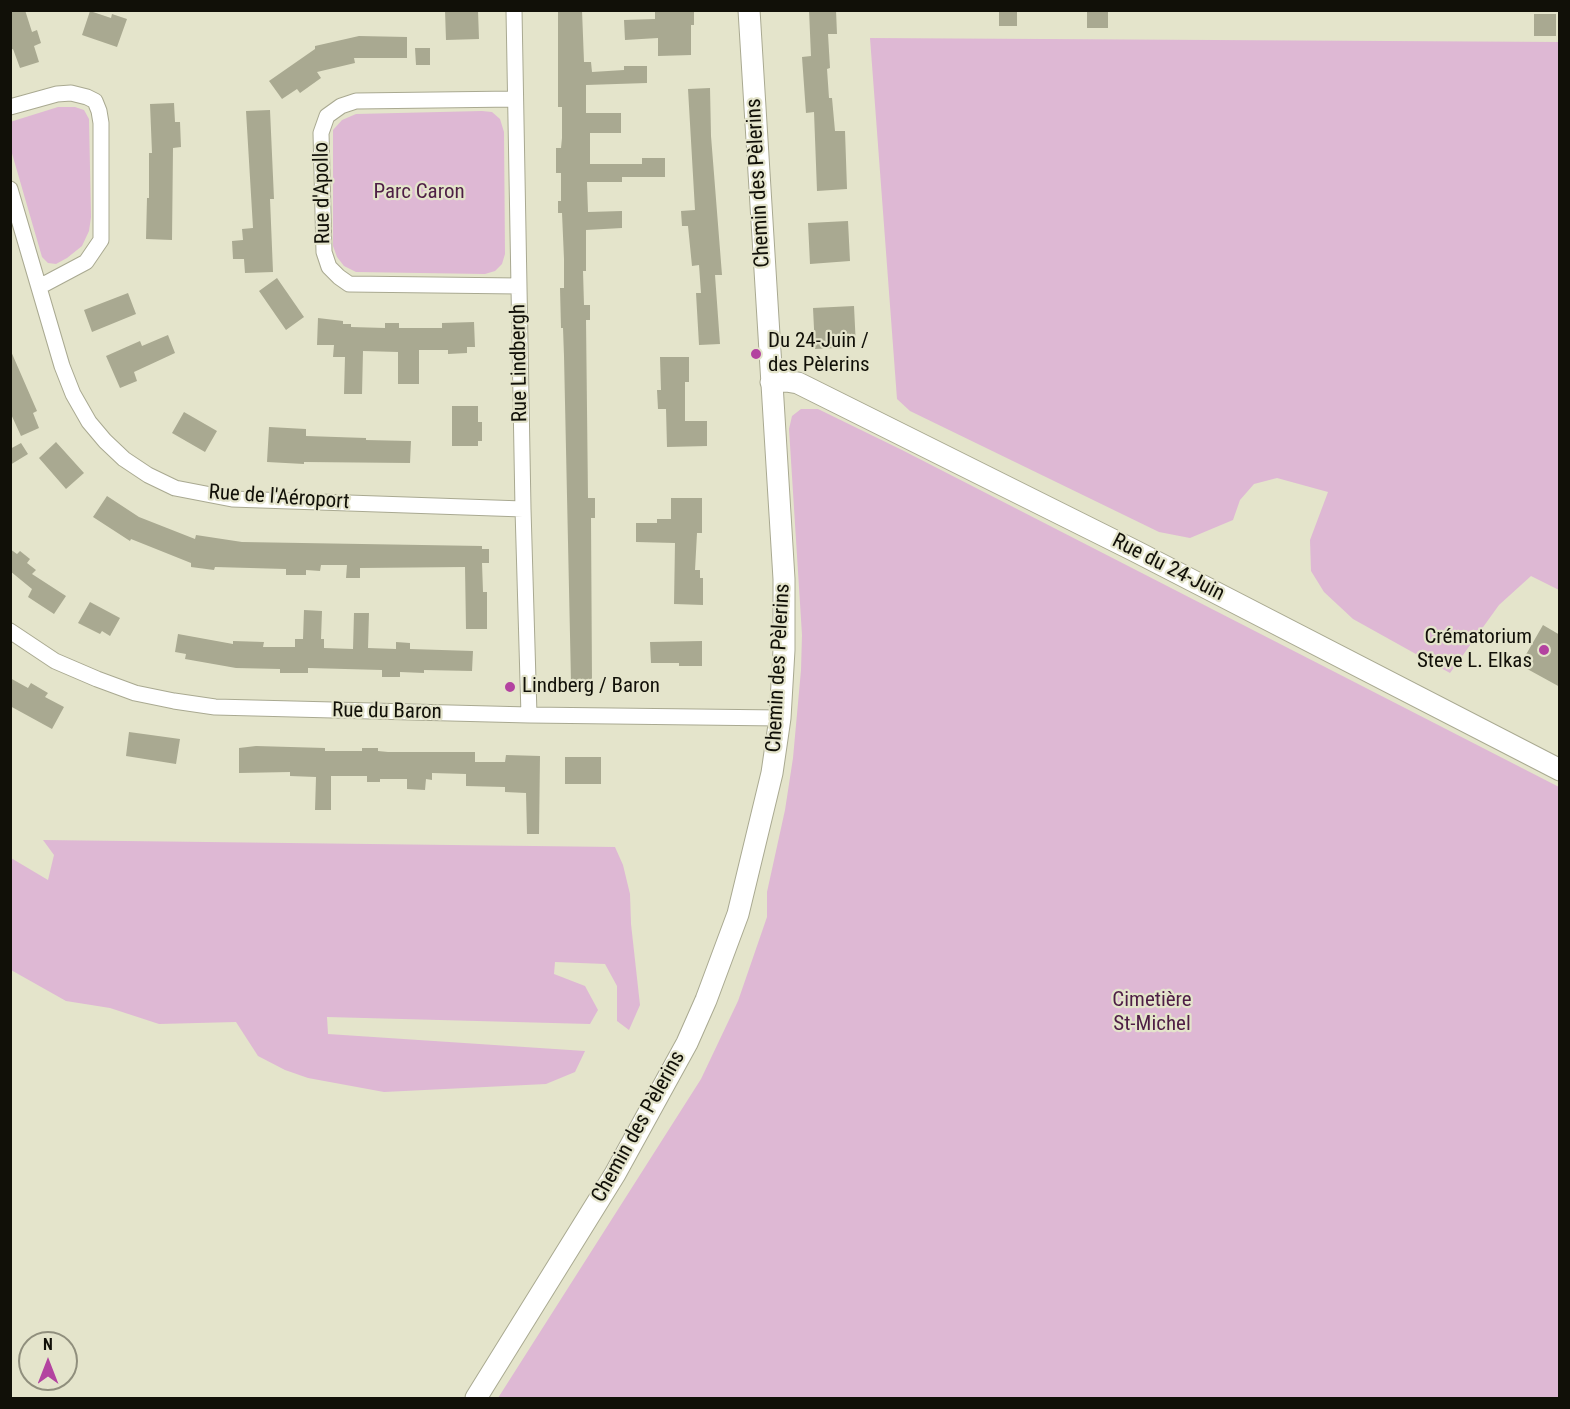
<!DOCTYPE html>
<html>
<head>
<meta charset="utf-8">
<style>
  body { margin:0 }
  #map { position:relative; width:1570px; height:1409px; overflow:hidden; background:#e4e4cb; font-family:"Roboto Condensed",sans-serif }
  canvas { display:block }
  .frame { position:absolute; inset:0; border:12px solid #111008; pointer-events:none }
  .north { position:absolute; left:18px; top:1331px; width:60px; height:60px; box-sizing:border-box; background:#e4e4cb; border:2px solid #908f7d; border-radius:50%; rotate:0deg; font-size:16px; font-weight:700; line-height:24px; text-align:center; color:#111008 }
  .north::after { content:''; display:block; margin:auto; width:21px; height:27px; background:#b343a0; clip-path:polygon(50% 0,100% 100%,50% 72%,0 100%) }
</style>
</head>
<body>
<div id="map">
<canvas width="1570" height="1409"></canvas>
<div class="frame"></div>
<div class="north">N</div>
</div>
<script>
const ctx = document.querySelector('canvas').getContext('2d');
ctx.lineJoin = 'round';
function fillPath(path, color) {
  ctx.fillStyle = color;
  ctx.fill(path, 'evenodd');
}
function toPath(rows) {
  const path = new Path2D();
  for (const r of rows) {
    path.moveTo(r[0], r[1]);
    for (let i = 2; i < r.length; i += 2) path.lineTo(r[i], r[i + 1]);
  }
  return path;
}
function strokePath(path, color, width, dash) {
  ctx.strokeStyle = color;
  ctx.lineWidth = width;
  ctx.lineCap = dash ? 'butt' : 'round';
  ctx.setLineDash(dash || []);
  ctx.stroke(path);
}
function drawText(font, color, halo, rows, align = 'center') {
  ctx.font = font + ' "Roboto Condensed",sans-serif';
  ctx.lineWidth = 4.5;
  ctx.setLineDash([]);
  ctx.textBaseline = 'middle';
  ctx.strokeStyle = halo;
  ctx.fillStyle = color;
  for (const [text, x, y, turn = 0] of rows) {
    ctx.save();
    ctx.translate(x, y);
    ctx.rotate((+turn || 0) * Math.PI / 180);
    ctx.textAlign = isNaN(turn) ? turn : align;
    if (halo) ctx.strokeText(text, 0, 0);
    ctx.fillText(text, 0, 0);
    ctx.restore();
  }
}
fillPath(toPath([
  [870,38,1559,42,1559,590,1531,576,1499,605,1450,673,1353,619,1324,592,1311,571,1310,540,1328,492,1277,478,1254,484,1240,500,1233,520,1190,538,1159,532,910,411,897,399],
  [58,107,75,107,84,110,89,119,91,217,89,231,82,246,67,258,56,264,48,263,42,257,11,150,10,122],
  [482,111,492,112,500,119,504,132,505,254,502,264,495,271,485,274,356,272,344,266,337,257,333,246,333,130,342,120,356,114],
  [801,409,818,409,902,450,1559,787,1559,1398,498,1398,701,1079,738,1001,767,917,767,892,785,810,793,758,801,670,802,635,789,429,792,416],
  [43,840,615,847,623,865,630,894,631,924,640,1005,629,1030,617,1021,617,986,605,964,555,962,554,974,585,986,598,1010,590,1024,327,1017,328,1034,585,1051,575,1072,546,1084,384,1092,308,1078,285,1070,258,1056,236,1022,159,1024,110,1008,66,1001,11,970,11,858,48,880,54,855]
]), '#deb8d4');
fillPath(toPath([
  [10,10,25,10,32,32,37,30,41,43,34,46,39,62,20,68,13,49,10,50],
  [445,10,478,10,479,39,446,40],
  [558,10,582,10,584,62,591,62,592,72,624,70,624,66,647,66,647,83,586,85,586,113,621,113,621,133,590,133,590,164,642,164,642,158,665,158,665,177,622,177,622,182,587,182,588,212,622,211,622,228,586,230,586,271,583,271,584,305,590,305,590,320,586,320,588,498,595,498,595,518,591,518,592,682,571,682,564,356,563,328,561,328,560,288,564,288,564,259,562,213,558,213,558,201,561,201,561,173,556,173,556,148,561,148,562,138,562,107,558,107],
  [655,10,694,10,694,25,691,25,691,55,658,56,658,38,625,40,624,20,655,19],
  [809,10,836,10,837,34,828,34,830,68,827,69,829,98,832,98,835,131,845,131,847,189,817,191,814,112,806,113,802,57,811,56],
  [999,10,1017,10,1017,26,999,26],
  [1087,10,1108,10,1108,28,1087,28],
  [90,11,111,18,112,14,127,19,117,47,82,35],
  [1534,14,1556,14,1556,36,1534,36],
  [359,36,407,37,407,58,354,58,355,63,317,72,321,78,300,93,297,89,282,99,269,81,315,49,315,46],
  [415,48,430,48,430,65,416,65],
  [710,88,711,136,722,275,715,275,720,344,699,345,696,293,701,293,699,265,692,266,688,226,682,226,681,211,695,210,688,89],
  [174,103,175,122,180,122,181,147,173,148,172,240,146,239,147,198,149,198,149,153,152,153,150,104],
  [270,110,274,199,270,199,273,272,245,273,244,259,233,259,232,241,243,240,242,229,253,228,246,111],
  [848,221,850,261,810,264,808,223],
  [277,278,304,317,286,330,259,291],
  [128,293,136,314,92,332,84,310],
  [854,306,856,347,815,349,813,308],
  [318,318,343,321,343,324,351,324,351,327,385,328,385,323,399,323,399,328,442,328,442,323,474,322,475,347,467,347,467,353,448,354,448,350,419,350,419,384,398,384,398,352,363,351,362,394,344,394,345,357,333,357,334,345,317,345],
  [168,335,175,353,134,372,137,381,120,388,106,356,140,341,142,346],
  [10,349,37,411,33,413,39,428,21,436,10,412],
  [660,357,689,357,689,382,685,382,685,421,707,421,707,446,667,447,666,409,658,409,657,390,661,390],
  [452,406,478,406,478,422,482,422,482,441,478,441,478,446,452,446],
  [184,412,217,431,205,452,172,433],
  [269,427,306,429,306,436,366,438,366,440,411,441,410,463,304,462,304,464,267,462],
  [56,442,84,473,66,489,39,458],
  [21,443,28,454,10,465,10,449],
  [107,496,139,517,195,539,196,535,242,542,482,546,482,549,489,549,489,563,482,563,483,592,487,592,487,629,466,629,465,567,360,568,360,578,346,578,347,565,321,565,320,571,306,570,306,575,286,575,286,569,215,567,214,570,191,567,191,563,131,539,130,541,93,517],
  [671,498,702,498,702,533,697,533,695,570,700,570,700,578,703,578,703,605,674,604,675,543,636,542,636,523,657,523,657,519,671,519],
  [10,549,17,554,20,551,30,559,27,563,36,570,32,574,66,596,54,614,28,597,32,589,10,571],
  [90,602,120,618,110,636,102,631,100,634,78,623],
  [304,610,322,611,321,639,324,639,324,648,353,649,354,613,369,613,368,648,396,649,396,642,410,643,410,649,473,651,472,671,424,670,424,673,400,672,400,677,382,677,382,670,308,668,308,673,280,673,280,669,236,668,185,659,186,654,175,652,178,634,233,644,233,641,264,642,263,647,295,647,295,639,303,639],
  [1543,625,1560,635,1560,687,1520,665],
  [702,641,702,666,679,666,679,663,651,663,650,642],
  [10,678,28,688,31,683,48,693,45,697,64,707,52,729,10,706],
  [129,732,180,739,176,764,126,756],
  [256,746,325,748,325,751,362,751,362,748,378,748,378,751,388,752,475,752,475,762,505,762,506,755,540,756,539,834,527,834,526,793,505,792,505,787,466,786,466,774,432,773,432,780,426,779,425,790,407,789,407,779,380,779,380,782,367,782,367,776,331,776,331,810,315,810,316,777,290,776,290,772,239,773,239,748],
  [565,757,601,757,601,784,565,784]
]), '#a9a991');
const street = toPath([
  [514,10,523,509,529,715],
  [515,99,356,101,341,106,327,116,321,133,324,252,329,267,339,277,349,284,519,286],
  [10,107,57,94,71,93,87,97,95,101,99,111,101,123,101,240,86,262,39,287],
  [10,189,62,366,73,394,89,422,105,441,124,459,148,475,175,488,232,499,523,509],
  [10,631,55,661,97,679,135,693,174,701,215,707,529,715,780,718]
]);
const secondary = toPath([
  [771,382,786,381,798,383,1135,551,1560,770],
  [476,1398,615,1174,687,1043,706,1000,738,914,772,773,780,718,784,650,784,579,749,10]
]);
strokePath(street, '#a9a991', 17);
strokePath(secondary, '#a9a991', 23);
strokePath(street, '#fff', 15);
strokePath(secondary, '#fff', 21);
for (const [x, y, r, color] of [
  [756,354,6,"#b343a0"],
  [1544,650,6,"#b343a0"],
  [510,687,6,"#b343a0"]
]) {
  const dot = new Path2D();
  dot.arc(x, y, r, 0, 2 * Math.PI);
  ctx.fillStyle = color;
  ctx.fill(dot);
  strokePath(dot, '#e4e4cb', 2);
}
drawText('21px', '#111008', '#e4e4cb', [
  ["Chemin des Pèlerins",759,183,-93],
  ["Rue d'Apollo",323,193,-91],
  ["Rue Lindbergh",520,363,-91],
  ["Rue de l'Aéroport",279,498,4],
  ["Rue du 24-Juin",1168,568,27],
  ["Chemin des Pèlerins",779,668,-87],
  ["Rue du Baron",387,712,1],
  ["Chemin des Pèlerins",639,1127,-61]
]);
drawText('21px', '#4e1e45', '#e4e4cb', [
  ["Parc Caron",419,193],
  ["Cimetière",1152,1001],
  ["St-Michel",1152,1025]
]);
drawText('21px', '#111008', '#e4e4cb', [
  ["Du 24-Juin /",768,342],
  ["des Pèlerins",768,366],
  ["Crématorium",1532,638,"right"],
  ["Steve L. Elkas",1532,662,"right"],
  ["Lindberg / Baron",522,687]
], 'left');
</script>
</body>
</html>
